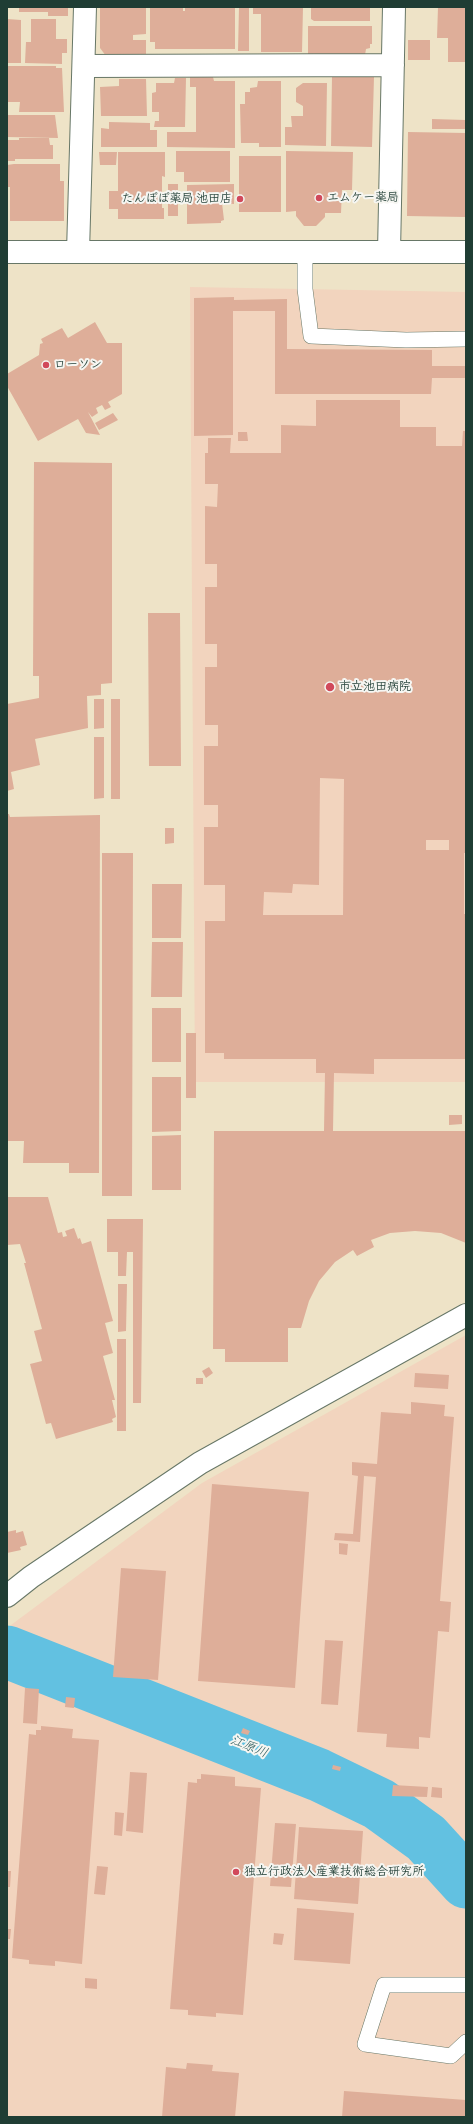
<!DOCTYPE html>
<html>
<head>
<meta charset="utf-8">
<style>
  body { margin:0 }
  #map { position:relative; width:473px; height:2124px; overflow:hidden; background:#eee3c7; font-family:Pangolin,sans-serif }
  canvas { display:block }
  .frame { position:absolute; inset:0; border:8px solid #1f3d34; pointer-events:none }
</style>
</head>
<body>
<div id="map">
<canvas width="473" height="2124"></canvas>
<div class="frame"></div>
</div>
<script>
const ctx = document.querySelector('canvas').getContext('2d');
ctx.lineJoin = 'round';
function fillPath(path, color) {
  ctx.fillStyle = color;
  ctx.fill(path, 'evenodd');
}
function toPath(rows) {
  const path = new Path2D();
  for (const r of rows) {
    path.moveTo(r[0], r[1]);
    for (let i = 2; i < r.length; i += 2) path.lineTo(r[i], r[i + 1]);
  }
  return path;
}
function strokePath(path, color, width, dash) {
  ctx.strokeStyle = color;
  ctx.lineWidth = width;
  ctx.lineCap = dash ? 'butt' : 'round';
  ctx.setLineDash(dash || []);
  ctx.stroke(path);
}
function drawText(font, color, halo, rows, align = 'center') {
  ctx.font = font + ' Pangolin,"Klee One",sans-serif';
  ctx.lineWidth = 4;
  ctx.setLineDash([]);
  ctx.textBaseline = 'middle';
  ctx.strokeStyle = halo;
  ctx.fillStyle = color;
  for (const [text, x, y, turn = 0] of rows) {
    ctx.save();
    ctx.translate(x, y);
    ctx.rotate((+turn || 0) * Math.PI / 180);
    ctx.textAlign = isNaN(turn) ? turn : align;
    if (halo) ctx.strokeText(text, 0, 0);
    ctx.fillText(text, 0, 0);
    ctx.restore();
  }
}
fillPath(toPath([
  [190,287,466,292,466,1082,195,1082],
  [466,1335,466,2117,7,2117,7,1628,202,1483]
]), '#f2d4be');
strokePath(toPath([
  [7,1652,319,1775,379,1804,426,1838,466,1882]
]), '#62c1e1', 53);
fillPath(toPath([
  [19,7,63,7,68,8,68,16,48,16,48,12,19,12],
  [100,7,146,8,146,34,133,35,133,40,146,40,146,56,106,56,100,48],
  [150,7,183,7,183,11,185,11,185,7,235,7,235,49,155,49,155,42,150,42],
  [239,7,249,7,249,51,238,51],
  [253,7,303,7,302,52,261,52,261,14,253,14],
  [311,7,370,7,370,21,314,21,311,19],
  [438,7,466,7,466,62,448,62,448,38,437,38],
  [7,19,21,20,21,63,7,63],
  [31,19,56,19,56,39,67,39,67,53,62,53,62,64,25,63,26,42,31,42],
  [308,26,372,26,372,44,370,44,370,48,366,49,365,55,308,55],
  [408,40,430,40,430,60,408,60],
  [7,66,56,66,56,68,62,68,64,112,19,112,20,102,7,102],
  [332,76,374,77,372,147,331,146],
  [190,77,213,77,214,81,211,81,235,81,235,148,167,147,167,132,196,132,196,87,190,87],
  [175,78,186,78,185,127,154,127,155,121,159,121,159,112,152,112,152,93,156,92,156,83,174,83],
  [119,79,146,79,147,116,101,116,100,87,119,86],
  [258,81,281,81,281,147,259,147,259,143,241,143,240,104,245,104,245,92,250,92,250,88,257,87],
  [303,83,327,83,326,146,285,145,285,127,292,127,291,116,303,116,303,106,296,102,296,88],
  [7,115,55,115,58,138,7,137],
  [432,119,466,120,466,129,432,129],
  [109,122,150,123,150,130,157,130,157,147,101,147,101,128,109,129],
  [408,132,466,133,466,217,407,216],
  [19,138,49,138,50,145,53,145,53,159,15,159,15,161,7,161,7,140,19,140],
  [176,151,230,151,230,182,184,182,184,172,176,172],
  [286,151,353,152,352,190,342,190,341,213,325,213,325,217,316,226,304,226,296,216,296,211,286,212],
  [99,152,117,152,116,165,100,165],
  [118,152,165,152,165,177,162,176,162,208,164,208,164,219,118,219,118,209,109,209,109,191,118,191],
  [239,156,281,156,281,212,239,212],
  [14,164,60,164,60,181,64,181,64,221,10,221,10,187,7,187,7,165],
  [168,184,178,184,178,216,168,216],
  [234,184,234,204,222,203,224,220,221,221,221,223,187,224,187,185],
  [234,297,234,300,287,299,287,349,432,350,432,366,466,366,466,378,432,378,431,394,275,394,275,311,233,311,233,435,194,436,194,298],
  [95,322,107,343,122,343,122,394,108,402,111,407,105,410,102,405,96,408,98,413,92,417,88,412,100,435,86,433,78,419,38,441,7,386,7,374,39,355,40,344,43,343,41,339,62,328,68,338],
  [316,400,400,400,400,427,436,427,436,446,462,446,463,431,466,431,466,853,464,853,464,914,466,914,466,1059,374,1059,374,1074,334,1073,333,1131,466,1131,466,1243,441,1233,415,1231,390,1233,371,1240,374,1247,357,1256,353,1250,335,1262,319,1281,309,1301,301,1328,288,1328,288,1362,225,1362,225,1349,213,1349,214,1131,324,1131,325,1073,316,1073,316,1059,224,1059,224,1053,205,1053,205,921,225,921,225,885,204,885,204,827,218,827,218,805,204,805,204,746,218,746,218,725,205,725,205,667,217,667,217,644,205,644,205,587,217,587,217,564,205,564,205,506,217,507,218,484,205,484,205,453,208,453,208,438,231,438,230,453,281,453,281,425,316,426],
  [320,778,344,779,343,915,263,915,264,892,292,893,293,884,319,885],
  [426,840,449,840,449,850,426,850],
  [113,413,118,420,99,430,95,423],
  [238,432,247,432,248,441,238,441],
  [34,462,112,463,112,683,101,684,101,695,87,696,88,728,35,739,40,765,11,772,14,789,7,791,7,704,39,698,39,676,33,676],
  [148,613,180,613,181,766,149,766],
  [94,699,104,699,104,728,94,729],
  [111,699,120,699,120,799,111,799],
  [94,737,104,737,104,798,94,799],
  [7,814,9,814,10,817,100,815,99,1173,69,1173,69,1163,23,1163,24,1141,7,1141],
  [165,828,174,828,174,843,165,844],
  [102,853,133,853,132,1196,102,1196],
  [152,884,182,884,181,938,152,938],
  [152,942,183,942,182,997,151,997],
  [152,1008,181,1008,181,1062,152,1062],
  [186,1033,196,1033,196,1098,186,1098],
  [152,1077,181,1077,181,1131,152,1132],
  [449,1115,462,1115,462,1124,449,1125],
  [181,1135,181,1190,152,1190,152,1136],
  [7,1197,48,1197,58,1233,62,1232,63,1237,67,1236,65,1231,74,1228,78,1239,80,1238,82,1244,91,1241,113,1321,105,1323,113,1353,103,1356,115,1400,112,1400,116,1417,112,1419,113,1422,56,1439,51,1423,46,1424,30,1364,42,1361,34,1331,42,1329,24,1263,26,1263,20,1244,7,1245],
  [107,1219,143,1219,141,1403,133,1403,133,1252,127,1252,126,1276,118,1276,118,1252,107,1252],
  [118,1284,127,1284,126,1331,118,1332],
  [117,1339,126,1339,126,1431,117,1431],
  [209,1367,213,1373,206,1378,202,1371],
  [415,1373,449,1375,448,1389,414,1387],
  [196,1378,203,1378,203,1384,196,1384],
  [411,1402,445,1405,444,1416,454,1417,440,1601,451,1602,449,1632,438,1631,430,1738,419,1737,419,1749,386,1747,387,1734,357,1732,376,1477,364,1476,360,1542,334,1540,335,1533,353,1534,358,1476,352,1475,352,1462,377,1464,381,1412,411,1414],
  [212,1484,309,1492,295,1688,198,1681],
  [16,1530,16,1533,23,1531,27,1545,20,1547,21,1550,7,1553,7,1532],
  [339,1543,348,1544,347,1555,339,1554],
  [121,1568,166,1571,158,1680,113,1677],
  [325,1640,343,1641,338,1705,321,1704],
  [25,1688,39,1689,37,1724,23,1723],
  [66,1697,75,1698,74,1708,65,1707],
  [41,1726,73,1729,72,1738,99,1740,82,1964,55,1961,55,1966,29,1964,29,1960,12,1958,29,1734,36,1735,36,1730,41,1730],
  [243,1728,250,1731,248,1735,241,1733],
  [333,1765,341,1767,340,1771,332,1769],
  [130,1772,147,1773,143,1833,126,1831],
  [201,1774,235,1777,235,1786,261,1788,243,2015,216,2013,216,2017,188,2015,188,2010,170,2009,188,1782,197,1783,197,1779,201,1779],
  [393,1785,428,1787,427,1797,392,1796],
  [432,1787,442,1788,442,1798,431,1797],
  [115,1812,124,1813,122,1836,114,1835],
  [275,1823,296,1824,291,1887,270,1886],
  [299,1827,363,1831,358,1904,294,1899],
  [97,1866,108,1867,105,1895,94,1894],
  [7,1871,11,1871,10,1887,7,1887],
  [297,1908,354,1913,350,1964,294,1960],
  [7,1929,11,1929,10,1939,7,1939],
  [274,1933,284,1934,282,1945,273,1944],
  [85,1978,97,1979,97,1989,85,1988],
  [187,2063,213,2065,212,2071,239,2073,235,2117,162,2117,166,2067,186,2069],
  [344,2091,466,2100,466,2117,342,2117]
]), '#deae99');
const lane = toPath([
  [305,252,305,289,311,336,406,340,466,339],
  [466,1985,384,1985,365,2044,451,2056,466,2042]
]);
const street = toPath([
  [84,66,393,65],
  [78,252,85,7],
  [389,252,394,7],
  [7,1596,31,1577,200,1463,466,1315]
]);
const secondary = toPath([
  [7,252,466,252]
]);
strokePath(lane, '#677767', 16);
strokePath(street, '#677767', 24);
strokePath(secondary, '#677767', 24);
strokePath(lane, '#fff', 15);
strokePath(street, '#fff', 22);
strokePath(secondary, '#fff', 22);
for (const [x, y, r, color] of [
  [319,198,4,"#d1495b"],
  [240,199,4,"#d1495b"],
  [46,365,4,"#d1495b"],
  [330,687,5,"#d1495b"],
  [236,1872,4,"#d1495b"]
]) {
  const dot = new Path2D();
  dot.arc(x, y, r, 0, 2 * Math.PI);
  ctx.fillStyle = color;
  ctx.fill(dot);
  strokePath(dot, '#f6f6f2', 1.5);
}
drawText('bold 12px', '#1f3d34', '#f6f6f2', [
  ["エムケー薬局",327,198],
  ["たんぽぽ薬局 池田店",232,199,"right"],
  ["ローソン",54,365],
  ["市立池田病院",339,687],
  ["独立行政法人産業技術総合研究所",244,1872]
], 'left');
drawText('italic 13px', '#305e5f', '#f6f6f2', [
  ["江原川",249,1747,22]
]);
</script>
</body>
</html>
